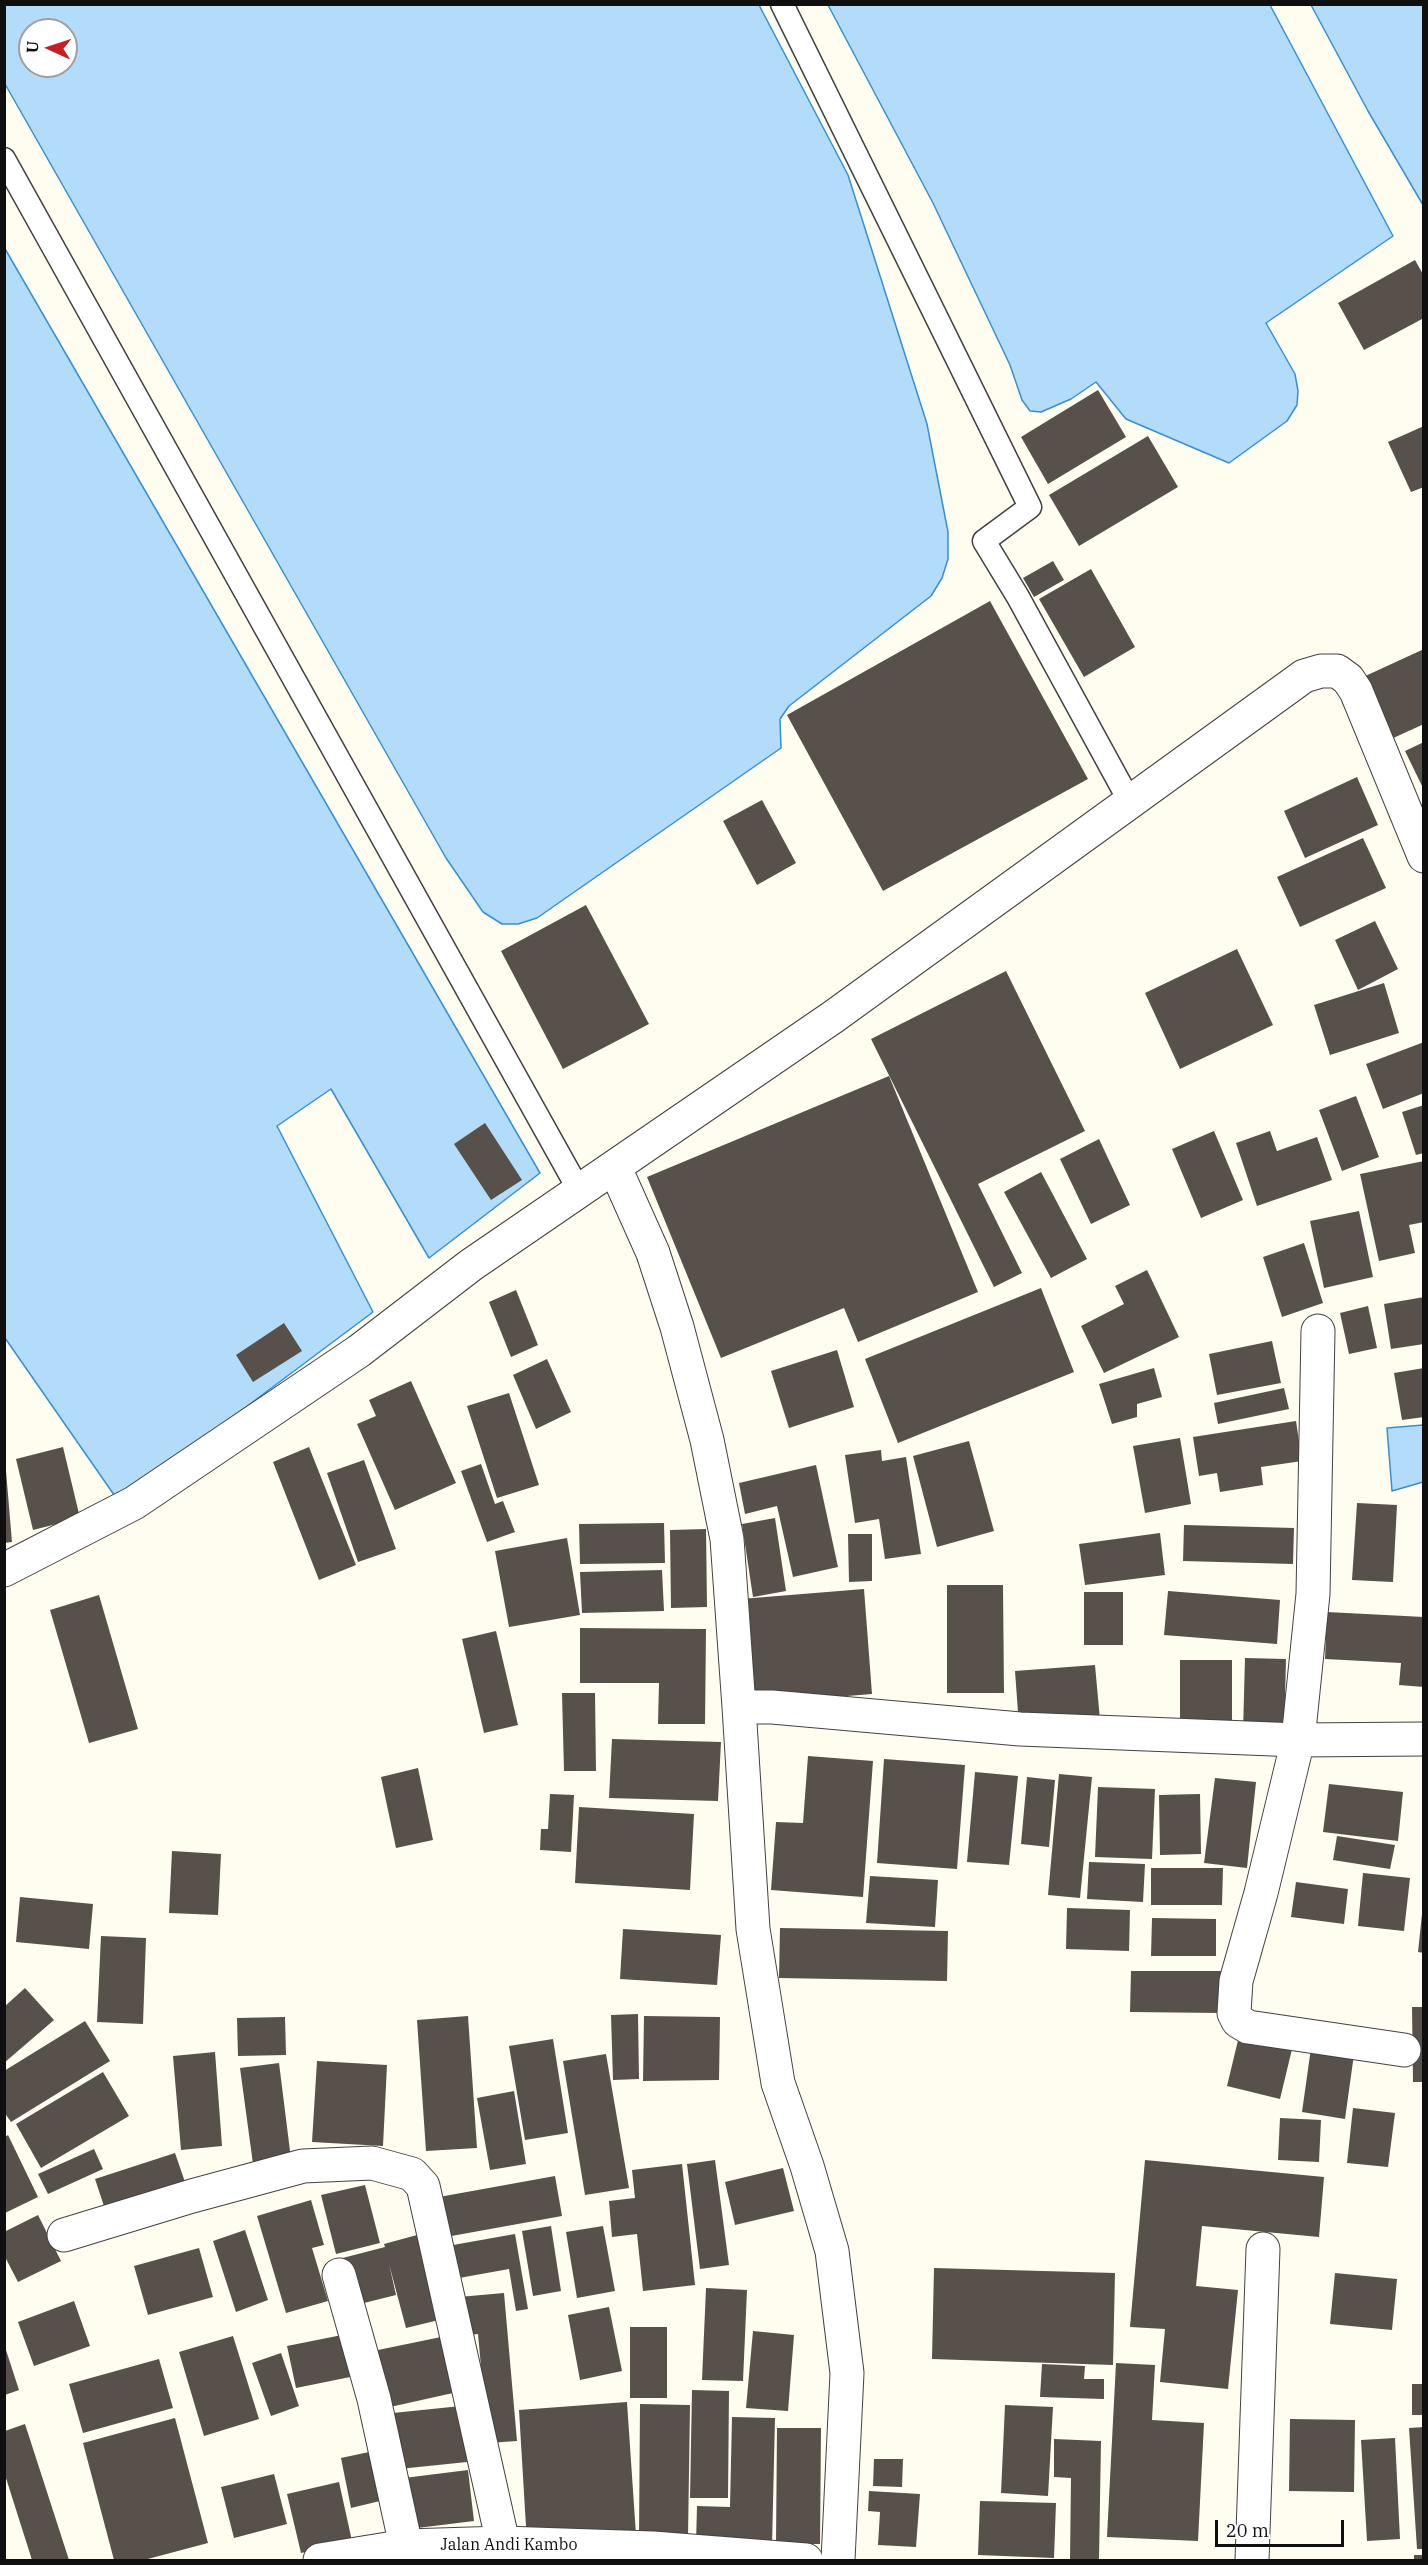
<!DOCTYPE html>
<html>
<head>
<meta charset="utf-8">
<style>
  body { margin:0 }
  #map { position:relative; width:1428px; height:2565px; overflow:hidden; background:#fffdf0; font-family:"IBM Plex Serif",serif }
  canvas { display:block }
  .frame { position:absolute; inset:0; border:6px solid #0f0f0f; pointer-events:none }
  .north { position:absolute; left:18px; top:18px; width:60px; height:60px; box-sizing:border-box; background:#fff; border:2px solid #9f9f9f; border-radius:50%; rotate:273deg; font-size:16px; font-weight:700; line-height:24px; text-align:center; color:#0f0f0f }
  .north::after { content:''; display:block; margin:auto; width:21px; height:27px; background:#c61f21; clip-path:polygon(50% 0,100% 100%,50% 72%,0 100%) }
  .scale { position:absolute; left:1215px; top:2520px; width:129px; height:27px; box-sizing:border-box; border:3px solid #0f0f0f; border-top:0; padding-left:8px; font-size:18px; line-height:21px; white-space:nowrap; color:#0f0f0f; -webkit-text-stroke:4px #fff; paint-order:stroke }
</style>
</head>
<body>
<div id="map">
<canvas width="1428" height="2565"></canvas>
<div class="frame"></div>
<div class="north">U</div>
<div class="scale">20 m</div>
</div>
<script>
const ctx = document.querySelector('canvas').getContext('2d');
ctx.lineJoin = 'round';
function fillPath(path, color) {
  ctx.fillStyle = color;
  ctx.fill(path, 'evenodd');
}
function toPath(rows) {
  const path = new Path2D();
  for (const r of rows) {
    path.moveTo(r[0], r[1]);
    for (let i = 2; i < r.length; i += 2) path.lineTo(r[i], r[i + 1]);
  }
  return path;
}
function strokePath(path, color, width, dash) {
  ctx.strokeStyle = color;
  ctx.lineWidth = width;
  ctx.lineCap = dash ? 'butt' : 'round';
  ctx.setLineDash(dash || []);
  ctx.stroke(path);
}
function drawText(font, color, halo, rows, align = 'center') {
  ctx.font = font + ' "IBM Plex Serif",serif';
  ctx.lineWidth = 6;
  ctx.setLineDash([]);
  ctx.textBaseline = 'middle';
  ctx.strokeStyle = halo;
  ctx.fillStyle = color;
  for (const [text, x, y, turn = 0] of rows) {
    ctx.save();
    ctx.translate(x, y);
    ctx.rotate((+turn || 0) * Math.PI / 180);
    ctx.textAlign = isNaN(turn) ? turn : align;
    if (halo) ctx.strokeText(text, 0, 0);
    ctx.fillText(text, 0, 0);
    ctx.restore();
  }
}
const water = toPath([
  [4,5,759,5,848,175,927,424,948,532,948,559,942,578,931,596,789,706,780,719,781,748,537,918,518,924,502,924,483,912,446,858,5,84,4,5],
  [30,30,66,30,66,66,30,66,30,30],
  [828,5,1270,5,1393,236,1266,323,1295,374,1298,391,1297,405,1287,421,1229,463,1126,419,1096,382,1071,399,1041,412,1030,411,1022,400,1010,365,933,203,828,5],
  [1311,5,1423,5,1423,205,1368,111,1311,5],
  [4,247,540,1173,429,1258,331,1089,277,1126,373,1312,119,1502,5,1338,4,247],
  [1423,1425,1423,1482,1392,1491,1387,1428,1423,1425]
]);
fillPath(water, '#b2dcf9');
strokePath(water, '#368fd4', 1.5);
fillPath(toPath([
  [1415,260,1424,276,1424,318,1364,350,1338,303],
  [1098,390,1126,437,1048,484,1021,437],
  [1424,426,1424,487,1411,492,1388,442],
  [1148,436,1178,487,1079,546,1049,495],
  [1053,561,1064,580,1034,597,1023,578],
  [1091,569,1135,647,1084,677,1039,599],
  [990,601,1088,779,883,891,787,715],
  [1424,649,1424,724,1389,740,1361,678],
  [1424,742,1424,785,1422,786,1405,751],
  [1357,777,1378,825,1305,858,1284,811],
  [762,800,796,863,757,885,723,821],
  [1363,838,1386,888,1300,927,1277,877],
  [586,905,649,1024,563,1069,501,951],
  [1375,921,1398,969,1358,990,1335,940],
  [1237,949,1273,1025,1180,1069,1145,993],
  [1006,971,1085,1131,978,1184,1022,1273,994,1287,871,1039],
  [1384,983,1399,1033,1330,1055,1314,1005],
  [1424,1042,1424,1093,1383,1109,1366,1064],
  [889,1076,978,1292,858,1342,844,1308,721,1358,647,1177],
  [1356,1096,1379,1157,1342,1171,1319,1110],
  [1424,1105,1424,1153,1416,1155,1402,1112],
  [485,1123,522,1180,491,1200,454,1144],
  [1214,1131,1243,1200,1201,1218,1172,1149],
  [1270,1131,1277,1151,1317,1137,1332,1180,1257,1206,1236,1143],
  [1099,1139,1130,1205,1091,1224,1060,1159],
  [1424,1161,1424,1222,1409,1225,1415,1253,1379,1261,1360,1174],
  [1041,1172,1087,1259,1051,1278,1004,1192],
  [1359,1211,1373,1277,1324,1288,1310,1221],
  [1304,1243,1323,1303,1282,1317,1263,1257],
  [1147,1270,1179,1337,1104,1373,1081,1326,1124,1304,1115,1286],
  [1041,1288,1074,1372,898,1443,865,1359],
  [516,1290,538,1345,511,1357,489,1302],
  [1424,1297,1424,1344,1391,1349,1384,1304],
  [1368,1306,1377,1348,1349,1354,1340,1313],
  [284,1323,302,1351,253,1382,236,1355],
  [1272,1341,1281,1383,1217,1395,1209,1354],
  [837,1350,854,1407,789,1428,771,1371],
  [547,1359,571,1412,536,1429,513,1375],
  [1154,1368,1162,1397,1137,1404,1137,1417,1112,1424,1099,1384],
  [1424,1368,1424,1417,1402,1420,1394,1373],
  [411,1381,456,1483,395,1510,357,1424,376,1416,369,1400],
  [1284,1388,1289,1409,1218,1424,1214,1403],
  [509,1393,539,1485,497,1498,467,1406],
  [1296,1421,1302,1461,1261,1467,1263,1485,1220,1492,1217,1473,1199,1476,1193,1437],
  [1180,1438,1191,1504,1145,1513,1133,1446],
  [969,1441,994,1531,937,1547,913,1456],
  [4,1447,12,1542,4,1543],
  [63,1447,80,1518,33,1530,16,1459],
  [309,1447,356,1565,319,1580,273,1462],
  [881,1450,882,1461,906,1457,921,1554,885,1559,879,1519,855,1523,845,1455],
  [364,1460,396,1549,358,1562,327,1473],
  [481,1464,495,1504,503,1501,515,1532,487,1542,461,1471],
  [816,1465,838,1567,793,1577,777,1506,745,1514,739,1483],
  [1357,1503,1397,1505,1393,1582,1352,1580],
  [775,1518,786,1591,753,1597,742,1524],
  [664,1523,665,1563,580,1564,579,1524],
  [1184,1525,1294,1528,1293,1564,1183,1561],
  [706,1529,707,1607,671,1608,670,1530],
  [1160,1533,1165,1575,1085,1585,1079,1544],
  [848,1534,872,1534,872,1581,849,1582],
  [567,1538,580,1615,509,1627,495,1551],
  [662,1570,664,1611,582,1613,580,1572],
  [947,1585,1003,1585,1004,1693,947,1693],
  [864,1589,872,1694,749,1704,741,1599],
  [1168,1591,1280,1600,1277,1644,1164,1635],
  [1084,1592,1123,1592,1123,1645,1084,1645],
  [99,1595,138,1729,89,1743,50,1610],
  [1327,1612,1424,1617,1424,1687,1399,1685,1401,1663,1325,1659],
  [580,1628,706,1629,705,1724,658,1724,659,1683,580,1683],
  [496,1631,518,1725,484,1733,462,1639],
  [1245,1658,1286,1659,1284,1734,1243,1732],
  [1180,1660,1232,1660,1232,1725,1180,1724],
  [1095,1665,1100,1720,1019,1726,1015,1671],
  [562,1693,595,1693,596,1771,564,1771],
  [612,1739,721,1742,718,1801,609,1798],
  [808,1756,873,1761,863,1897,771,1890,776,1822,803,1823],
  [884,1759,965,1765,957,1869,877,1863],
  [418,1768,433,1840,396,1848,381,1777],
  [975,1772,1018,1776,1009,1865,967,1862],
  [1059,1774,1092,1777,1080,1898,1048,1895],
  [1027,1777,1055,1780,1049,1847,1021,1844],
  [1215,1778,1256,1782,1247,1868,1204,1863],
  [1329,1784,1403,1792,1398,1841,1323,1832],
  [1098,1787,1155,1789,1152,1859,1095,1857],
  [550,1794,574,1795,571,1852,540,1850,541,1829,548,1829],
  [1200,1794,1201,1854,1160,1855,1159,1795],
  [579,1807,694,1814,690,1890,575,1883],
  [1337,1836,1395,1845,1390,1869,1333,1860],
  [172,1851,221,1854,218,1915,169,1913],
  [1089,1862,1145,1864,1143,1902,1087,1899],
  [1151,1868,1223,1868,1222,1905,1151,1905],
  [1363,1873,1410,1878,1404,1931,1358,1926],
  [870,1876,938,1880,935,1927,866,1923],
  [1296,1882,1348,1889,1344,1924,1291,1917],
  [20,1897,93,1904,89,1949,16,1942],
  [1067,1908,1130,1910,1129,1951,1066,1949],
  [1422,1914,1424,1914,1424,1953,1418,1952],
  [1152,1918,1216,1919,1216,1956,1151,1956],
  [780,1928,948,1931,947,1981,779,1978],
  [623,1929,721,1935,717,1985,620,1979],
  [101,1936,146,1938,143,2024,97,2022],
  [1131,1971,1221,1971,1221,2013,1130,2012],
  [25,1988,54,2020,4,2063,4,2007],
  [1412,2007,1424,2007,1424,2082,1413,2082],
  [638,2014,639,2079,613,2080,611,2015],
  [468,2016,477,2148,426,2151,417,2020],
  [644,2016,720,2017,719,2080,643,2081],
  [285,2017,286,2055,238,2056,237,2018],
  [85,2021,110,2061,11,2122,4,2112,4,2071],
  [1240,2032,1293,2045,1280,2099,1227,2086],
  [553,2039,568,2133,525,2140,509,2046],
  [1312,2041,1355,2047,1345,2119,1302,2112],
  [215,2052,222,2146,181,2150,173,2056],
  [606,2054,629,2188,585,2195,563,2061],
  [317,2061,387,2065,383,2146,312,2142],
  [279,2063,291,2159,253,2164,240,2068],
  [103,2072,129,2116,41,2168,16,2124],
  [514,2091,526,2164,490,2170,477,2098],
  [1353,2108,1395,2113,1388,2167,1347,2163],
  [1280,2118,1321,2120,1319,2162,1278,2160],
  [8,2135,38,2197,5,2213,5,2137],
  [94,2149,103,2169,48,2194,38,2174],
  [175,2153,185,2182,105,2209,95,2179],
  [715,2160,729,2265,700,2269,687,2164],
  [1145,2160,1324,2177,1319,2237,1202,2226,1196,2286,1238,2290,1228,2389,1160,2382,1165,2329,1130,2327],
  [682,2164,695,2285,643,2291,637,2234,612,2237,609,2201,635,2198,632,2170],
  [783,2168,794,2211,735,2225,725,2182],
  [555,2176,562,2216,446,2237,439,2197],
  [365,2185,380,2243,336,2254,321,2195],
  [311,2200,324,2245,312,2248,328,2301,286,2313,257,2216],
  [38,2215,61,2261,18,2282,4,2255,4,2232],
  [551,2226,561,2291,533,2296,522,2231],
  [603,2226,615,2291,577,2298,566,2232],
  [245,2230,268,2300,236,2312,213,2241],
  [428,2232,451,2317,406,2328,389,2264,396,2295,348,2307,335,2260,385,2247,384,2244],
  [515,2234,528,2309,516,2311,509,2269,459,2278,453,2245],
  [199,2248,213,2297,148,2315,134,2266],
  [934,2268,1115,2273,1113,2365,932,2359],
  [1335,2273,1397,2279,1392,2330,1330,2324],
  [706,2288,747,2290,743,2381,702,2380],
  [504,2293,517,2441,488,2443,478,2334,462,2336,459,2297],
  [74,2301,90,2346,34,2366,18,2322],
  [609,2307,622,2371,580,2380,568,2315],
  [630,2327,667,2327,667,2398,630,2398],
  [753,2331,794,2335,788,2411,746,2408],
  [352,2333,360,2375,296,2388,287,2346],
  [233,2336,259,2419,204,2436,179,2352],
  [441,2337,453,2393,390,2407,378,2350],
  [5,2347,19,2390,5,2395],
  [281,2353,299,2406,271,2416,252,2363],
  [159,2359,173,2408,83,2433,69,2384],
  [1116,2363,1155,2365,1152,2420,1204,2423,1198,2541,1107,2537],
  [1042,2364,1085,2366,1084,2379,1104,2379,1104,2399,1040,2397],
  [1412,2384,1424,2384,1424,2415,1412,2415],
  [692,2390,729,2391,728,2498,690,2498],
  [627,2402,636,2535,527,2543,519,2410],
  [640,2404,690,2405,688,2538,639,2538],
  [1005,2405,1053,2407,1048,2496,1001,2493],
  [461,2406,467,2462,399,2469,393,2413],
  [732,2417,775,2418,772,2546,696,2544,697,2506,730,2507],
  [175,2418,208,2543,144,2560,114,2560,83,2443],
  [1290,2419,1355,2420,1354,2492,1289,2491],
  [25,2424,69,2560,32,2560,5,2475,5,2431],
  [1424,2427,1424,2549,1417,2549,1409,2428],
  [777,2428,821,2428,820,2544,776,2544],
  [1395,2438,1400,2539,1367,2541,1361,2440],
  [1054,2439,1101,2441,1099,2560,1070,2560,1071,2478,1054,2477],
  [369,2452,380,2501,351,2508,341,2458],
  [874,2459,903,2459,902,2487,873,2486],
  [468,2470,474,2521,409,2529,404,2478],
  [274,2474,287,2524,234,2538,221,2487],
  [339,2482,352,2541,301,2553,287,2494],
  [869,2491,920,2494,916,2547,878,2545,880,2512,868,2511],
  [980,2501,1056,2503,1054,2558,978,2555],
  [1414,2555,1424,2555,1424,2560,1414,2560]
]), '#58504a');
const service = toPath([
  [782,4,1030,507,984,541,1018,597,1130,802],
  [4,159,580,1192]
]);
const minor = toPath([
  [615,1168,653,1253,677,1327,707,1440,727,1539,739,1707],
  [1318,1331,1313,1594,1298,1740,1261,1893,1236,1981,1234,2013,1238,2021,1248,2027,1404,2050],
  [4,1570,134,1503,359,1351,471,1265,833,1017,1304,676,1321,671,1337,671,1348,679,1356,691,1424,856],
  [64,2235,192,2196,303,2166,372,2163,412,2174,423,2186,503,2543],
  [339,2275,374,2399,406,2546],
  [838,2560,847,2373,832,2251,807,2166,778,2083,753,1929,739,1707,772,1707,1020,1729,1298,1740,1424,1739],
  [1252,2560,1263,2249]
]);
const tertiary = toPath([
  [320,2560,406,2546,503,2543,653,2548,806,2560]
]);
strokePath(service, '#424242', 25);
strokePath(minor, '#424242', 35);
strokePath(tertiary, '#424242', 35);
strokePath(service, '#fff', 22);
strokePath(minor, '#fff', 33);
strokePath(tertiary, '#fff', 33);
drawText('16px', '#0f0f0f', '#fff', [
  ["Jalan Andi Kambo",509,2545]
]);
</script>
</body>
</html>
